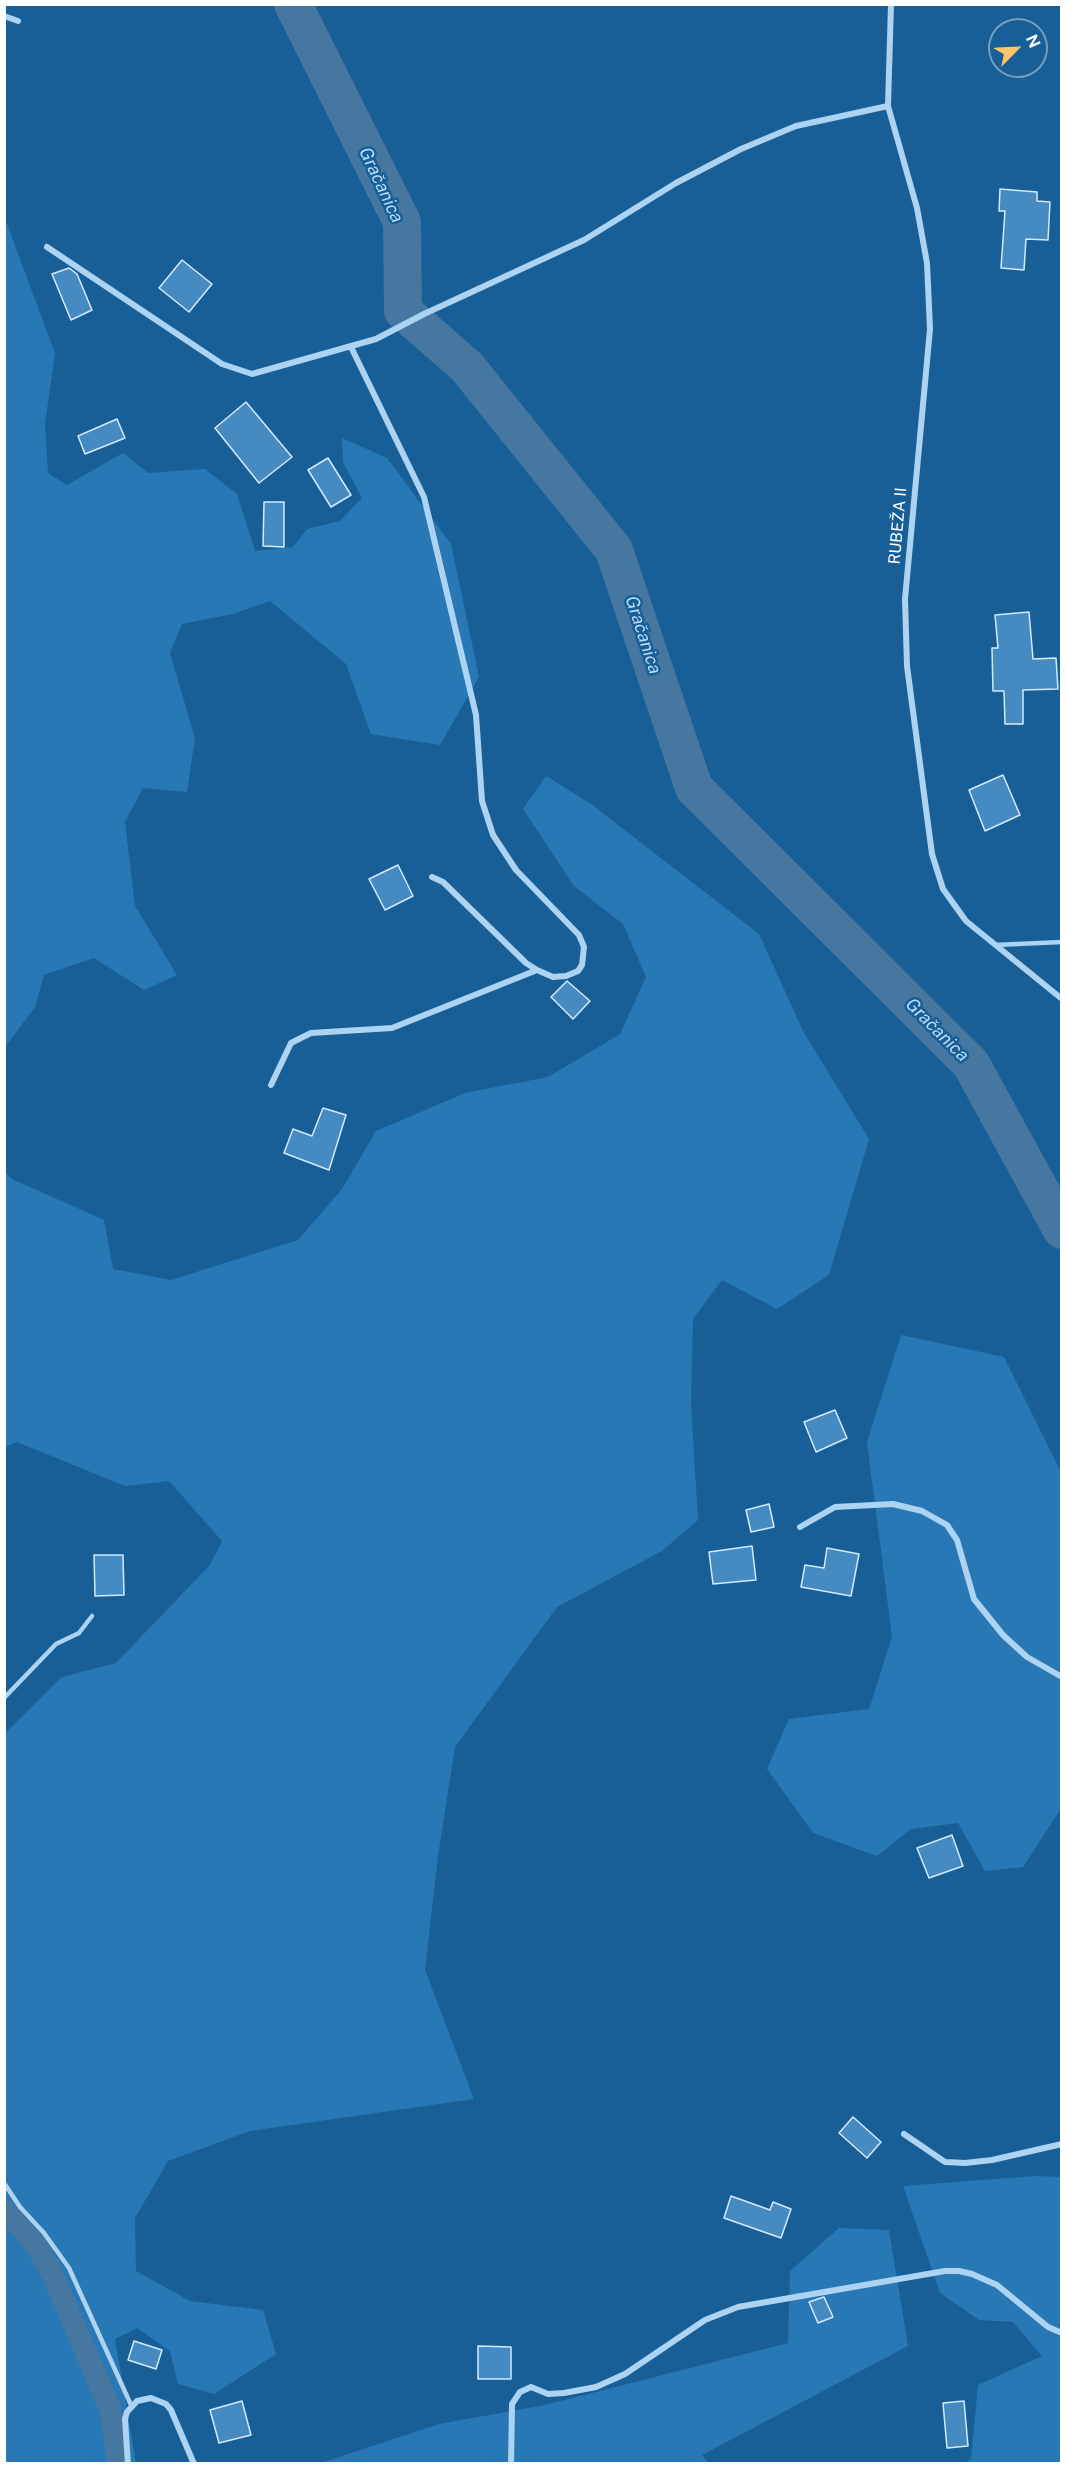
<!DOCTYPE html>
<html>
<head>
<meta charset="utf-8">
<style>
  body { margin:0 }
  #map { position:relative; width:1066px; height:2468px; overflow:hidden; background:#185f98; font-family:"Public Sans",sans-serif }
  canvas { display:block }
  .frame { position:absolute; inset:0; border:6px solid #fff; pointer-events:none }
  .north { position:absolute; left:988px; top:18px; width:60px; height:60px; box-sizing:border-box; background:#185f98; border:2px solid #749fc1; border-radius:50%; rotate:66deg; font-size:16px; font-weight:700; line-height:24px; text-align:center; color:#fff }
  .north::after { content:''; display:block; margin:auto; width:21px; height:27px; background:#ffc46c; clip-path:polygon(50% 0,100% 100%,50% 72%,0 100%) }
</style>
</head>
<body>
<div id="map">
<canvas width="1066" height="2468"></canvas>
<div class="frame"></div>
<div class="north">N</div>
</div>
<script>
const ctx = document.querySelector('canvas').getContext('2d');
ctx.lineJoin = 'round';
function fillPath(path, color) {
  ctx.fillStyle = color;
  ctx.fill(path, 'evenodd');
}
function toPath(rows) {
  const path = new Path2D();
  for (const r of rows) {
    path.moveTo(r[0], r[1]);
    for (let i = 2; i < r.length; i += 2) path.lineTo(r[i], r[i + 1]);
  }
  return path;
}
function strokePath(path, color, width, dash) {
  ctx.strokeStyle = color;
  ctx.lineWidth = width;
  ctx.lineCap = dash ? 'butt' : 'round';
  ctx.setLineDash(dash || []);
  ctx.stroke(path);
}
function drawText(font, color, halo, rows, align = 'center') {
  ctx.font = font + ' "Public Sans",sans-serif';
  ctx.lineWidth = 5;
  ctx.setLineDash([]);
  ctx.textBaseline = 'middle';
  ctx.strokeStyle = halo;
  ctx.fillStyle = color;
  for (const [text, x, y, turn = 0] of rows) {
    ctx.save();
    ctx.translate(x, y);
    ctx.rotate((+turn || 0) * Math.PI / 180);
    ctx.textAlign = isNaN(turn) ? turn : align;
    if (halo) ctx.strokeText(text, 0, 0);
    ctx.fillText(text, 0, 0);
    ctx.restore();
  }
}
fillPath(toPath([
  [7,224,55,353,45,424,48,473,67,485,123,453,148,473,205,469,237,494,255,551,293,547,307,529,340,521,362,498,343,462,342,438,387,458,451,544,479,677,440,745,371,734,346,664,270,601,233,614,182,624,170,653,195,738,187,792,143,788,125,822,135,906,177,975,144,990,94,958,44,975,35,1007,5,1047,4,225],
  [546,776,591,804,759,934,803,1031,869,1139,829,1275,777,1309,722,1280,693,1319,691,1404,698,1520,662,1551,557,1607,455,1747,438,1856,425,1970,474,2099,250,2131,168,2161,135,2218,136,2271,190,2301,263,2310,276,2354,214,2394,178,2384,170,2351,137,2328,115,2339,136,2463,5,2463,5,1737,6,1732,62,1677,116,1663,210,1565,222,1541,169,1481,125,1486,17,1442,5,1447,4,1171,12,1179,104,1220,113,1269,171,1280,298,1240,342,1189,376,1131,465,1093,548,1077,620,1034,646,977,623,924,574,886,523,809],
  [901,1335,1004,1357,1061,1472,1062,1807,1023,1867,985,1871,958,1823,911,1829,877,1856,813,1833,767,1769,789,1719,869,1709,892,1637,867,1442],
  [1035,2176,1061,2177,1061,2463,965,2463,971,2459,978,2385,1042,2356,1013,2322,979,2320,940,2293,903,2186],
  [839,2228,889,2230,908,2346,702,2455,708,2463,318,2464,439,2424,545,2405,788,2343,790,2271]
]), '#2878b5');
strokePath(toPath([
  [4,2210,36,2244,52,2273,111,2411,118,2464]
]), '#4677a0', 22);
strokePath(toPath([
  [293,4,402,222,403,311,467,367,614,550,694,788,971,1064,1062,1230]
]), '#4677a0', 38);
const building = toPath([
  [1000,189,1037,192,1037,201,1050,202,1048,240,1026,239,1024,270,1001,268,1005,211,999,211,1000,189],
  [182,260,212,284,189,312,159,288,182,260],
  [69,268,77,274,92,310,71,320,52,274,69,268],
  [246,402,292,457,259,483,215,428,246,402],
  [117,419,125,438,85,454,78,436,117,419],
  [328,458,351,495,331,507,308,470,328,458],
  [264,502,284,502,284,547,263,546,264,502],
  [1029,612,1033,659,1056,658,1058,689,1023,690,1023,724,1005,724,1004,691,993,691,992,648,998,648,995,615,1029,612],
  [1003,775,1020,815,985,831,969,790,1003,775],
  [398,865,413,896,385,910,369,879,398,865],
  [567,981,590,1001,573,1019,551,997,567,981],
  [323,1108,346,1115,329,1170,284,1153,293,1129,312,1136,323,1108],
  [835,1410,847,1438,816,1452,804,1422,835,1410],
  [769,1504,774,1527,751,1532,746,1510,769,1504],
  [752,1546,756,1580,713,1584,709,1552,752,1546],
  [827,1548,859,1554,851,1596,801,1587,805,1565,824,1568,827,1548],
  [94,1555,123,1555,124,1595,95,1596,94,1555],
  [952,1835,963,1866,929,1878,917,1848,952,1835],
  [853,2117,881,2142,867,2158,839,2133,853,2117],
  [731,2196,770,2210,773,2202,791,2209,781,2238,724,2218,731,2196],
  [824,2297,833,2317,818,2323,809,2302,824,2297],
  [134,2341,162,2350,156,2369,128,2360,134,2341],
  [478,2346,511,2347,511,2379,478,2379,478,2346],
  [242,2401,251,2435,219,2443,210,2410,242,2401],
  [964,2401,968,2446,947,2448,943,2403,964,2401]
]);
fillPath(building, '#458ac0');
strokePath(building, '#d4eafc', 1.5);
strokePath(toPath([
  [995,945,1062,942],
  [4,1698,56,1644,79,1633,92,1616],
  [4,2183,20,2207,44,2233,69,2268,131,2405]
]), '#acd3f1', 4.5);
strokePath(toPath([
  [891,4,888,106,917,208,927,263,930,329,905,599,907,666,932,854,943,889,966,921,1062,999],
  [4,16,18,21],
  [47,247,222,364,252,374,376,339,424,314,584,240,676,183,741,149,796,126,888,106],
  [351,347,424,497,476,715,482,801,493,835,516,870,579,935,584,947,582,965,578,971,566,976,553,977,537,970,526,963,443,882,432,877],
  [271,1085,291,1043,311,1033,392,1028,537,970],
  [800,1527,835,1507,893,1504,922,1511,947,1525,957,1540,974,1599,1003,1635,1027,1657,1062,1677],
  [904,2134,945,2162,965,2163,992,2160,1062,2144],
  [128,2464,125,2419,127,2412,137,2401,151,2398,166,2404,171,2410,194,2464],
  [511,2464,512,2404,520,2392,531,2387,548,2394,564,2393,596,2387,625,2374,705,2320,738,2307,945,2271,959,2271,972,2274,997,2285,1048,2327,1062,2333]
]), '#acd3f1', 6);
drawText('16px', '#fff', '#185f98', [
  ["RUBEŽA II",898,526,-85]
]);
drawText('italic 18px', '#b9ddf8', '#185f98', [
  ["Gračanica",381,185,65],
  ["Gračanica",643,635,72],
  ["Gračanica",937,1030,45]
]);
</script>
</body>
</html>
